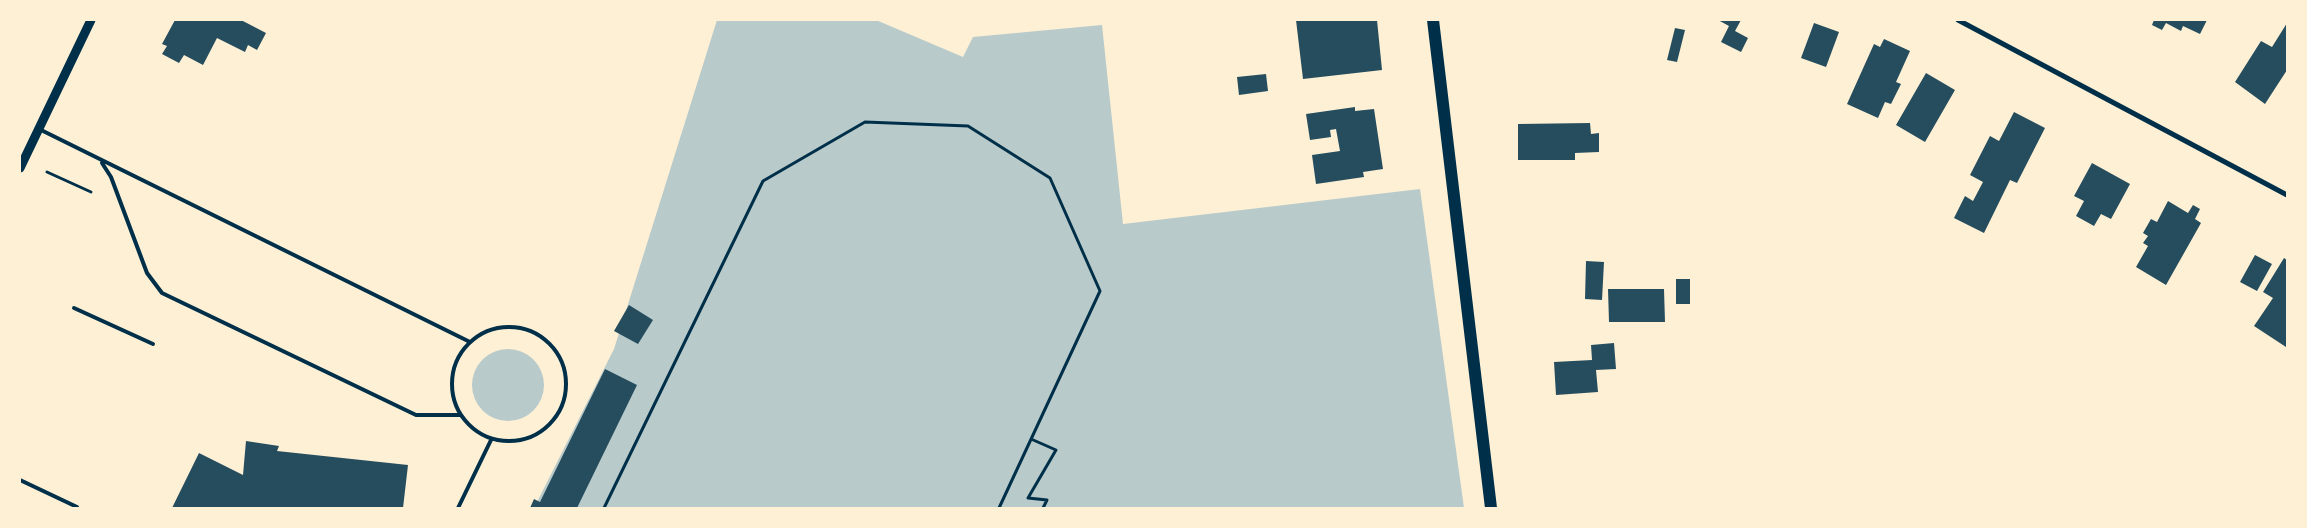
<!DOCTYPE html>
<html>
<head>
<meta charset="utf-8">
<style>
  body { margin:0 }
  #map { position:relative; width:2307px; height:528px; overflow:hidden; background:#fdf0d5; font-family:"DM Sans",sans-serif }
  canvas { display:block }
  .frame { position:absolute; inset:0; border:21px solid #fdf0d5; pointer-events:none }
</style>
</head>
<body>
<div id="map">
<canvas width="2307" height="528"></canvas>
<div class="frame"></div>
</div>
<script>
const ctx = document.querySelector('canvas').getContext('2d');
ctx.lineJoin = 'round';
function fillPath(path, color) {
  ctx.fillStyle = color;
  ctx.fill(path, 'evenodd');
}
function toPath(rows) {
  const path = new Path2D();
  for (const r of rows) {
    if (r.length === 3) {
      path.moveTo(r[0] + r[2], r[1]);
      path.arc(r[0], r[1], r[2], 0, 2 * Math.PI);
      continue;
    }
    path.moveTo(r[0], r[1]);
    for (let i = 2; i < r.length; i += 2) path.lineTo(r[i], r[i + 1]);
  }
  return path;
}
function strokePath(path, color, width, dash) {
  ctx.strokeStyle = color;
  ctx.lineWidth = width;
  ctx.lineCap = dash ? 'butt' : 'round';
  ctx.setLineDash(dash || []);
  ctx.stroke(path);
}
fillPath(toPath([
  [717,20,876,20,963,57,973,37,1102,25,1123,224,1420,189,1464,508,534,508,614,349],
  [508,385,36]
]), '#b9caca');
fillPath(toPath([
  [175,20,241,20,266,33,257,50,248,45,245,52,217,38,203,65,184,55,179,63,162,54,167,46,162,44],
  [1296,20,1377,20,1382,70,1303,79],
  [1718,20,1741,20,1735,31,1748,38,1741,52,1721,42,1729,26],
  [2154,20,2207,20,2200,34,2183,26,2181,31,2166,23,2162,30,2152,25],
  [1814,23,1839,32,1826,67,1801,58],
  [2287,23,2287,70,2265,104,2235,82,2261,41,2272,47],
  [1675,28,1685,30,1677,62,1667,60],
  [1884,39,1910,51,1896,82,1901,84,1891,104,1885,102,1878,118,1847,104,1874,44,1880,47],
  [1926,73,1955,90,1925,142,1896,125],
  [1266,74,1268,91,1239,95,1237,77],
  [1355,107,1355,111,1374,109,1383,169,1363,172,1364,177,1316,184,1312,155,1340,151,1336,129,1330,130,1331,137,1310,140,1306,114],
  [2014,112,2045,128,2017,183,2010,180,1984,233,1954,218,1965,196,1973,201,1983,182,1970,175,1990,136,1999,141],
  [1590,123,1591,134,1599,133,1599,152,1575,153,1575,160,1518,160,1518,124],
  [2092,163,2130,184,2111,219,2101,214,2094,226,2076,216,2084,201,2074,196],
  [2168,201,2188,213,2193,205,2200,209,2195,219,2201,223,2166,285,2136,267,2148,246,2143,243,2148,236,2143,233,2151,219,2157,222],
  [2255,255,2272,264,2257,291,2240,282],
  [2284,258,2287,260,2286,347,2254,326,2273,298,2263,292],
  [1586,261,1604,262,1602,300,1585,299],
  [1676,279,1690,279,1690,304,1676,304],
  [1608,289,1664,289,1665,322,1609,322],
  [629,305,653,320,638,344,614,331],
  [1614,343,1616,369,1596,370,1598,392,1556,395,1554,362,1592,360,1591,345],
  [605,369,637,385,577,508,530,508,534,499,540,502],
  [246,441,279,446,277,451,408,465,403,508,172,508,199,453,243,475]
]), '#264d5e');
strokePath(toPath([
  [47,172,91,192],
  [1031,439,1056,450,1028,498,1047,500,1043,508],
  [604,508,763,181,865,122,968,126,1050,178,1100,291,999,508]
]), '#003049', 3);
strokePath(toPath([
  [39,129,470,342],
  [102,163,111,177,147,273,162,293,416,415,461,415],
  [74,308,153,344],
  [509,384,57],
  [20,480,77,507],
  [458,508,491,440]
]), '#003049', 4);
strokePath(toPath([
  [1958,20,2287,195]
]), '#003049', 5);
strokePath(toPath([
  [20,168,91,20]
]), '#003049', 9);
strokePath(toPath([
  [1433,20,1491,508]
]), '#003049', 12);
</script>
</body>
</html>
